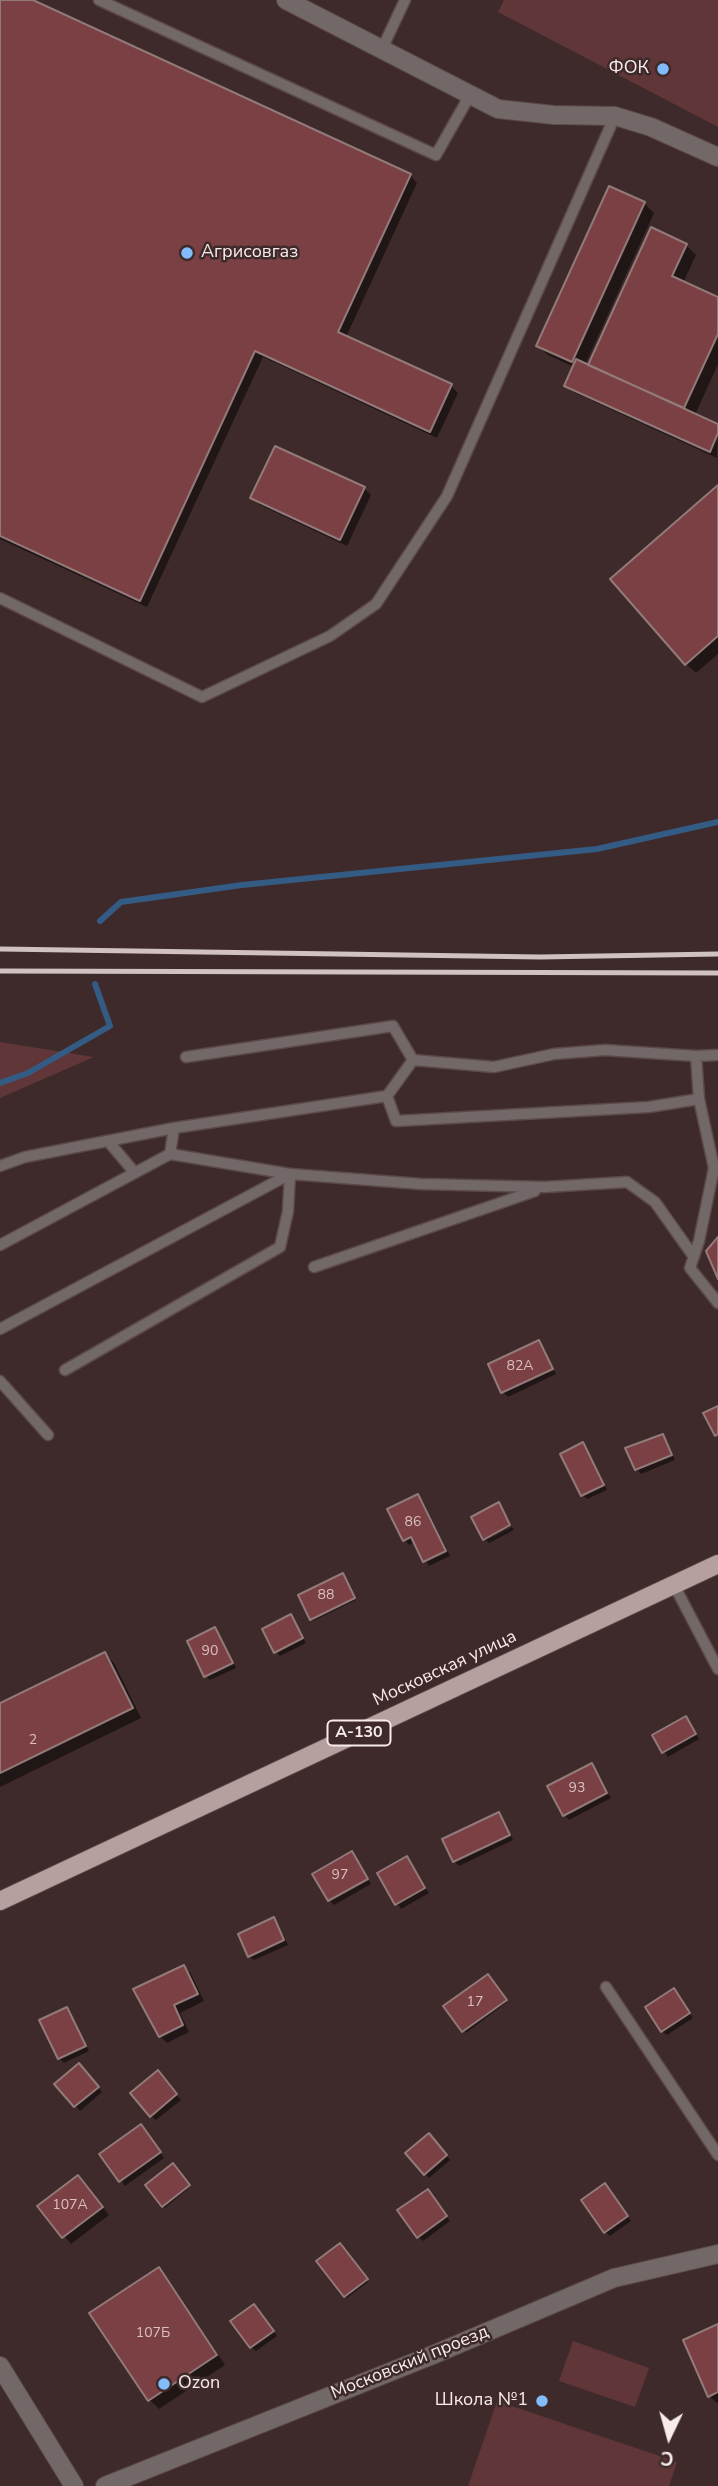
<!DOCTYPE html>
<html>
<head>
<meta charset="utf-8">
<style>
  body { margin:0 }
  #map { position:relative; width:718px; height:2486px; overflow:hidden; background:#3e2a2a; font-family:"Nunito Sans",sans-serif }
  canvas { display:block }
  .north { position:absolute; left:634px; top:2402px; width:70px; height:70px; -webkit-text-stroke:5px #3e2a2a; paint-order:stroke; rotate:185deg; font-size:19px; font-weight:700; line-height:28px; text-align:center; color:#f9ebeb }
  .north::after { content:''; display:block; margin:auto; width:24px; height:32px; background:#f9ebeb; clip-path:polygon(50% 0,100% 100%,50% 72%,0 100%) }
</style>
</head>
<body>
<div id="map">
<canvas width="718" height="2486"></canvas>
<div class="north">С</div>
</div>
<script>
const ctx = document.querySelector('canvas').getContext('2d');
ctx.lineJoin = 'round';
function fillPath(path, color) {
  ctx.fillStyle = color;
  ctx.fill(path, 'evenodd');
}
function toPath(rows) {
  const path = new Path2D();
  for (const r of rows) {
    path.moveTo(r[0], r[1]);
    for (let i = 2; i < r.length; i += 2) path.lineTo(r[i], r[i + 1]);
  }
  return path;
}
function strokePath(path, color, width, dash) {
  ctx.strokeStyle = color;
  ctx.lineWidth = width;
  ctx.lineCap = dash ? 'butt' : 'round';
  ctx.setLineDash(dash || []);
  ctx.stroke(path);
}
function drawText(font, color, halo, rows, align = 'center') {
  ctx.font = font + ' "Nunito Sans",sans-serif';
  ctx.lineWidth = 5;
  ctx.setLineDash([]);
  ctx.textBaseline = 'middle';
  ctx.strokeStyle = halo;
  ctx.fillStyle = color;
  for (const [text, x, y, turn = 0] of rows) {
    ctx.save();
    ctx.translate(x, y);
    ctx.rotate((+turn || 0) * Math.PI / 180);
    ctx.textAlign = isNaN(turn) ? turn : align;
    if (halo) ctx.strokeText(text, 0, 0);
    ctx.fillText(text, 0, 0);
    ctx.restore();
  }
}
fillPath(toPath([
  [504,0,718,0,718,127,498,12],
  [0,1042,94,1057,0,1098],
  [573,2341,649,2368,635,2407,559,2381],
  [497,2401,677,2462,669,2486,468,2486]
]), '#603638');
fillPath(toPath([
  [0,0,29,0,410,175,417,183,346,337,451,386,458,393,437,438,263,357,147,607,0,539],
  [644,203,654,213,585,365,588,366,686,245,696,255,683,283,718,299,718,364,695,415,718,426,717,458,573,392,566,385,574,367,548,355,538,346],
  [718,487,718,654,696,673,686,664],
  [364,488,371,495,347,546,260,505,253,498],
  [539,1342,543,1347,556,1374,508,1397,503,1392,490,1365],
  [663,1436,667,1440,675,1460,641,1474,637,1469,628,1449],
  [582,1444,587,1449,607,1490,587,1499,582,1495],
  [418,1496,423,1501,450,1556,429,1566,415,1542,409,1545,405,1540],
  [512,1527,514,1530,489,1543,486,1540],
  [344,1577,356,1600,313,1621,312,1619],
  [290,1617,306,1643,280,1656,276,1652],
  [215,1629,219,1634,236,1668,210,1680,206,1676],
  [105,1654,114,1663,141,1718,0,1787,0,1705],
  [690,1723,699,1739,668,1757,655,1736],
  [591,1765,611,1798,569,1820,565,1815],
  [498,1814,503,1819,513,1840,459,1866,454,1861],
  [352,1853,371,1884,334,1905,329,1900],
  [407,1858,429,1893,401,1909,379,1874],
  [273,1919,278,1924,288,1945,254,1960,249,1956],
  [184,1967,191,1974,204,2001,180,2013,189,2032,167,2043,160,2036],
  [489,1978,507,2002,466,2033,446,2007],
  [678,1995,693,2018,667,2035,662,2031],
  [66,2009,71,2014,89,2051,64,2063,59,2058],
  [83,2070,102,2092,80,2111,57,2084],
  [162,2077,181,2100,156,2120,151,2116],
  [145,2131,164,2158,125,2186,102,2154],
  [433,2140,450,2160,429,2178,425,2174],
  [173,2165,190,2187,165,2208,147,2186],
  [85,2184,109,2215,71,2244,40,2206],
  [609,2190,631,2221,610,2236,605,2232],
  [432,2196,450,2221,423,2241,418,2236],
  [340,2245,368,2282,347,2298,319,2261],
  [158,2270,168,2279,225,2365,159,2409,149,2399],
  [258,2310,277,2336,256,2351,251,2347],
  [718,2326,718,2403,717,2403,709,2396]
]), '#0007');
strokePath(toPath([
  [100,921,121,902,242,885,597,849,718,822],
  [0,1083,28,1073,110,1026,95,984]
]), '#345b84', 6);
const building = toPath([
  [0,0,33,0,411,174,338,332,452,384,430,432,255,351,140,601,0,536,0,0],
  [609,186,645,202,572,362,536,346,609,186],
  [651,227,687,244,672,276,718,297,718,334,684,408,588,365,651,227],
  [576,359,718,424,718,433,710,452,564,386,576,359],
  [275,446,365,487,340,540,250,498,275,446],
  [718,485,718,636,685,665,610,579,718,485],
  [718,1237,718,1279,706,1251,718,1237],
  [539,1340,553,1369,501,1393,488,1364,539,1340],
  [718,1406,718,1434,715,1436,703,1413,718,1406],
  [663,1434,672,1455,635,1470,625,1448,663,1434],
  [583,1442,604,1485,581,1496,560,1454,583,1442],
  [418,1494,446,1551,423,1562,411,1537,403,1541,387,1509,418,1494],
  [499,1502,510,1525,483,1540,471,1517,499,1502],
  [343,1573,355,1598,310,1620,298,1595,343,1573],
  [291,1614,303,1638,274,1653,262,1629,291,1614],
  [215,1627,233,1663,204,1677,187,1641,215,1627],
  [105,1652,133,1708,0,1773,0,1703,105,1652],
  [686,1716,696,1734,662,1753,652,1735,686,1716],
  [592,1763,607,1793,563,1816,547,1786,592,1763],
  [499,1812,510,1835,453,1862,442,1839,499,1812],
  [352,1851,368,1879,328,1901,312,1874,352,1851],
  [407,1856,425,1888,395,1905,377,1873,407,1856],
  [274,1917,284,1940,248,1957,238,1934,274,1917],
  [184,1965,198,1994,174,2005,183,2025,159,2037,133,1989,184,1965],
  [488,1974,507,2000,462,2032,443,2006,488,1974],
  [674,1988,690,2013,661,2032,645,2007,674,1988],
  [67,2007,86,2046,58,2059,39,2020,67,2007],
  [79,2063,99,2087,74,2107,54,2084,79,2063],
  [158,2070,177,2094,150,2117,130,2093,158,2070],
  [141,2124,161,2152,119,2182,99,2154,141,2124],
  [429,2133,447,2155,424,2175,405,2153,429,2133],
  [173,2163,190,2185,162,2207,145,2185,173,2163],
  [78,2175,103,2207,62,2238,37,2206,78,2175],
  [605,2183,628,2216,604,2233,581,2200,605,2183],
  [428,2189,447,2216,417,2238,397,2210,428,2189],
  [340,2243,368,2279,344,2297,316,2261,340,2243],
  [159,2267,217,2355,148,2401,89,2313,159,2267],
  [254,2304,274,2331,250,2348,230,2321,254,2304],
  [718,2324,718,2392,708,2397,683,2340,718,2324]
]);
fillPath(building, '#7a4043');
strokePath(building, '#937a7a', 2);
const lane = toPath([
  [99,0,436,155,470,95],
  [382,49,405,0],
  [0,598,202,697,330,636,376,604,447,496,615,116],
  [718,1055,696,1056,699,1099,714,1168,699,1241,690,1268,718,1303],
  [696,1056,605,1050,554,1054,494,1067,413,1060,387,1096,396,1121,649,1107,699,1099],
  [186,1057,393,1026,413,1060],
  [108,1141,135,1173],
  [170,1154,174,1128],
  [0,1166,25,1157,174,1128,387,1096],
  [0,1245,170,1154,290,1174,421,1184,545,1187,627,1182,655,1202,694,1257],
  [314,1267,535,1191],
  [0,1329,290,1174,288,1211,280,1247,65,1370],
  [0,1381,48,1435],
  [674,1585,718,1669],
  [606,1987,718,2155]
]);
const street = toPath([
  [286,0,498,109,554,115,615,116,651,127,718,157],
  [0,2366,74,2486],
  [105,2486,435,2354,614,2278,718,2254]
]);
const primary = toPath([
  [0,1901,718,1564]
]);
strokePath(lane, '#5c4949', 13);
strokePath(street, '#5c4949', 20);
strokePath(primary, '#5c4949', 20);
strokePath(lane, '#736868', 10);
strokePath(street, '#736868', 18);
strokePath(primary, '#b69f9f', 18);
strokePath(toPath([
  [0,949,540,957,718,954],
  [0,971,718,973]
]), '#d1c1c1', 5);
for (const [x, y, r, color] of [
  [663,69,7,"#83bcfb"],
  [187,253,7,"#83bcfb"],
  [164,2384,7,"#83bcfb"],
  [542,2401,7,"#83bcfb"]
]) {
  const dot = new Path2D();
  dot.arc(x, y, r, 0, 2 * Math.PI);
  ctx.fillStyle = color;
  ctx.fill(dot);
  strokePath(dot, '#3e2a2a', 2.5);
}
drawText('14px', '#d9c0c1', null, [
  ["82А",520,1367],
  ["86",413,1523],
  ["88",326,1596],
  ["90",210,1652],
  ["2",33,1741],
  ["93",577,1789],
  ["97",340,1876],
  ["17",475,2003],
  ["107А",70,2206],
  ["107Б",153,2334]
]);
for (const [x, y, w] of [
  [359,1733,63]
]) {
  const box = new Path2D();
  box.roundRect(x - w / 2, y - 12.5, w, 25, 5);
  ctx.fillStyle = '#3e2a2a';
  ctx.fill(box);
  strokePath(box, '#f9ebeb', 2);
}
drawText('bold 16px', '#f9ebeb', null, [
  ["А-130",359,1733]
]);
drawText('18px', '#f9ebeb', '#3e2a2a', [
  ["ФОК",649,69],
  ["Агрисовгаз",201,253,"left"],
  ["Ozon",178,2384,"left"],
  ["Школа №1",528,2401]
], 'right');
drawText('18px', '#f9ebeb', '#3e2a2a', [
  ["Московская улица",445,1669,-25],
  ["Московский проезд",410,2363,-22]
]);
</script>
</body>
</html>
